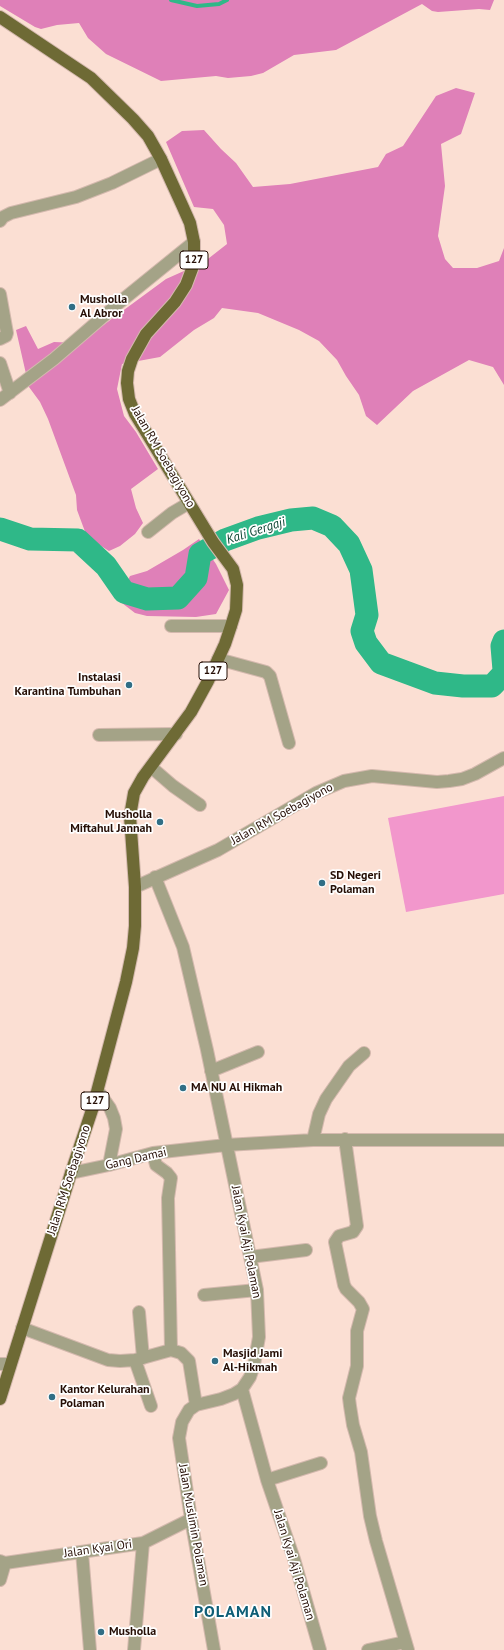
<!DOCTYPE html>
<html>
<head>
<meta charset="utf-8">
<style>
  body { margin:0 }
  canvas { display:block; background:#fbdfd3 }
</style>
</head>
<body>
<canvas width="504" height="1650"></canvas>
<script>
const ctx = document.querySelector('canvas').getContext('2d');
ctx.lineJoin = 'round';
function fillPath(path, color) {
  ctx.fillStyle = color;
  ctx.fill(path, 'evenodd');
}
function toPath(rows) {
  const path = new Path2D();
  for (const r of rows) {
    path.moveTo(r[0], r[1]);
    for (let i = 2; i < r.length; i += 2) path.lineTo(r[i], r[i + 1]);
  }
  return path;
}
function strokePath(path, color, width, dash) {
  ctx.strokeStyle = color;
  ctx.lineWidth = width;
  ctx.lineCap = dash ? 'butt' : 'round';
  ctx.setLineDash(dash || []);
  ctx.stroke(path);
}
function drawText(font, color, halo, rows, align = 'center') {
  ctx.font = font + ' "PT Sans",sans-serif';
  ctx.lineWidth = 3.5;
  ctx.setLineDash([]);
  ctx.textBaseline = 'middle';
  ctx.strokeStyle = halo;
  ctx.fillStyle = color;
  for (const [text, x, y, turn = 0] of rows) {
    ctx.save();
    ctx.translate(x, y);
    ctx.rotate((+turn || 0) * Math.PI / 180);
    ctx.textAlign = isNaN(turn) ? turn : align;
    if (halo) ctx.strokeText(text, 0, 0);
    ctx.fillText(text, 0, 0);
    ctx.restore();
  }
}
fillPath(toPath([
  [504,796,504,894,406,912,388,818]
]), '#f297cc');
fillPath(toPath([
  [0,0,494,0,490,10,479,9,438,12,432,11,422,4,336,50,294,55,263,73,251,76,228,78,216,76,161,81,106,54,88,38,79,23,57,25,41,29,35,27,0,6],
  [456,88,475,93,461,134,441,144,445,186,438,236,445,259,453,268,477,268,499,261,504,248,504,385,493,367,469,360,413,391,377,425,366,416,359,395,346,376,337,360,319,341,299,330,258,313,222,308,214,318,194,330,160,357,122,364,117,389,124,416,136,432,158,469,131,489,136,508,143,523,135,534,120,546,109,551,87,537,77,510,76,495,48,419,40,402,29,387,16,330,26,326,38,349,54,342,79,343,166,279,204,262,227,244,224,225,213,209,194,207,166,142,182,131,204,130,221,149,236,163,253,187,290,184,378,167,386,154,403,146,436,96],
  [199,539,216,564,229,590,216,614,196,617,147,616,135,613,118,600,130,576,147,571,183,550]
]), '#df80b8');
strokePath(toPath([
  [171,0,197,6,219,4,227,0]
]), '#2fb888', 4);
strokePath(toPath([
  [0,529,30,539,78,540,106,566,124,592,147,599,178,598,196,578,200,554,225,540,258,528,291,520,313,518,332,526,349,544,361,570,367,615,362,631,366,643,381,663,435,683,463,686,492,686,504,673],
  [504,641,502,646,504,670]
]), '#2fb888', 23);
const minor = toPath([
  [0,221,3,217,11,213,76,197,112,183,161,159],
  [0,294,7,333,6,336,0,339],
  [0,363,10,393],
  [0,400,54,359,120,302,194,242],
  [148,532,172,513,189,503],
  [171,626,231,626],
  [218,659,266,672,270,676,289,743],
  [99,735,176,734],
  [151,767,173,786,200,805],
  [155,877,183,947,207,1050,257,1290,259,1337,254,1365,250,1377,242,1389,234,1394,221,1399,196,1405,189,1410,182,1422,179,1438,191,1519,214,1650],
  [135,887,218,850,316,793,344,781,372,776,437,782,449,781,462,779,475,774,504,758],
  [211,1071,258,1052],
  [98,1091,110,1108,114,1118,116,1129,109,1165],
  [345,1139,357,1226,353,1232,339,1236,335,1242,344,1285,346,1289,359,1302,363,1309,357,1331,357,1366,349,1398,350,1406,353,1425,361,1452,370,1516,376,1541,408,1650],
  [313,1140,319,1114,326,1099,349,1066,364,1053],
  [153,1153,156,1165,167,1173,171,1178,168,1198,171,1350],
  [71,1173,109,1165,153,1153,226,1145,313,1140,504,1140],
  [250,1257,306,1250],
  [204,1295,257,1290],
  [139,1312,143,1358],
  [22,1328,108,1360,120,1361,135,1360,171,1350,181,1353,189,1361,196,1405],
  [135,1360,151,1406],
  [0,1364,10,1364],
  [242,1389,267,1480,294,1559,320,1650],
  [267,1480,321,1463],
  [82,1552,90,1650],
  [0,1561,5,1563,143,1543,191,1519],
  [0,1580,5,1563],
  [134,1650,143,1543],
  [368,1650,405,1642]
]);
const major = toPath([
  [0,17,91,78,133,119,148,136,161,159,182,205,190,223,194,242,194,255,192,269,186,285,175,302,146,334,132,359,128,371,127,383,129,399,135,414,213,542,233,569,237,585,236,610,231,626,225,644,208,681,191,712,143,777,134,793,130,816,135,887,135,926,133,948,126,982,93,1107,71,1173,0,1399]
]);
strokePath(minor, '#d4b9ae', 14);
strokePath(major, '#d4b9ae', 14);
strokePath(minor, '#a4a387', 12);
strokePath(major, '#6e6a35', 12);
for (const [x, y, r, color] of [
  [72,307,4,"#316e85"],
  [129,685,4,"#316e85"],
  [160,822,4,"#316e85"],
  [322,883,4,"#316e85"],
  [183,1088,4,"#316e85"],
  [215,1361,4,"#316e85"],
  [52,1397,4,"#316e85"],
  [101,1632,4,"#316e85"]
]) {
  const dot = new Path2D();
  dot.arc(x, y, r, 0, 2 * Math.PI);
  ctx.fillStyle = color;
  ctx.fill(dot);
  strokePath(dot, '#fff', 1.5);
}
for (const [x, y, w] of [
  [194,260,28],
  [213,671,28],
  [95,1101,28]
]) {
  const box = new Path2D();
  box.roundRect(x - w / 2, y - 9, w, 18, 3);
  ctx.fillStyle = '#fff';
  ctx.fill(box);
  strokePath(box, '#250e05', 1);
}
drawText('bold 11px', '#250e05', null, [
  ["127",194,260],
  ["127",213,671],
  ["127",95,1101]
]);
drawText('bold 12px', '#250e05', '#fff', [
  ["Musholla",80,300],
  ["Al Abror",80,314],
  ["Instalasi",121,678,"right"],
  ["Karantina Tumbuhan",121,692,"right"],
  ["Musholla",152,815,"right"],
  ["Miftahul Jannah",152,829,"right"],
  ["SD Negeri",330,876],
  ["Polaman",330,890],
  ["MA NU Al Hikmah",191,1088],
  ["Masjid Jami",223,1354],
  ["Al-Hikmah",223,1368],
  ["Kantor Kelurahan",60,1390],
  ["Polaman",60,1404],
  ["Musholla",109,1632]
], 'left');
drawText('12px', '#250e05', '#fff', [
  ["Jalan RM Soebagiyono",163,457,60],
  ["Jalan RM Soebagiyono",282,814,-29],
  ["Gang Damai",136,1159,-13],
  ["Jalan RM Soebagiyono",69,1180,-72],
  ["Jalan Kyai Aji Polaman",246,1242,79],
  ["Jalan Muslimin Polaman",193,1525,80],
  ["Jalan Kyai Ori",98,1549,-8],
  ["Jalan Kyai Aji Polaman",294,1565,73]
]);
drawText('italic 13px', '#053f2c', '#fff', [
  ["Kali Gergaji",256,531,-18]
]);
ctx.letterSpacing = '1px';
drawText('bold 16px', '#0f5e76', '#fff', [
  ["POLAMAN",233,1612]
]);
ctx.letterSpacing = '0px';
</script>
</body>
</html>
